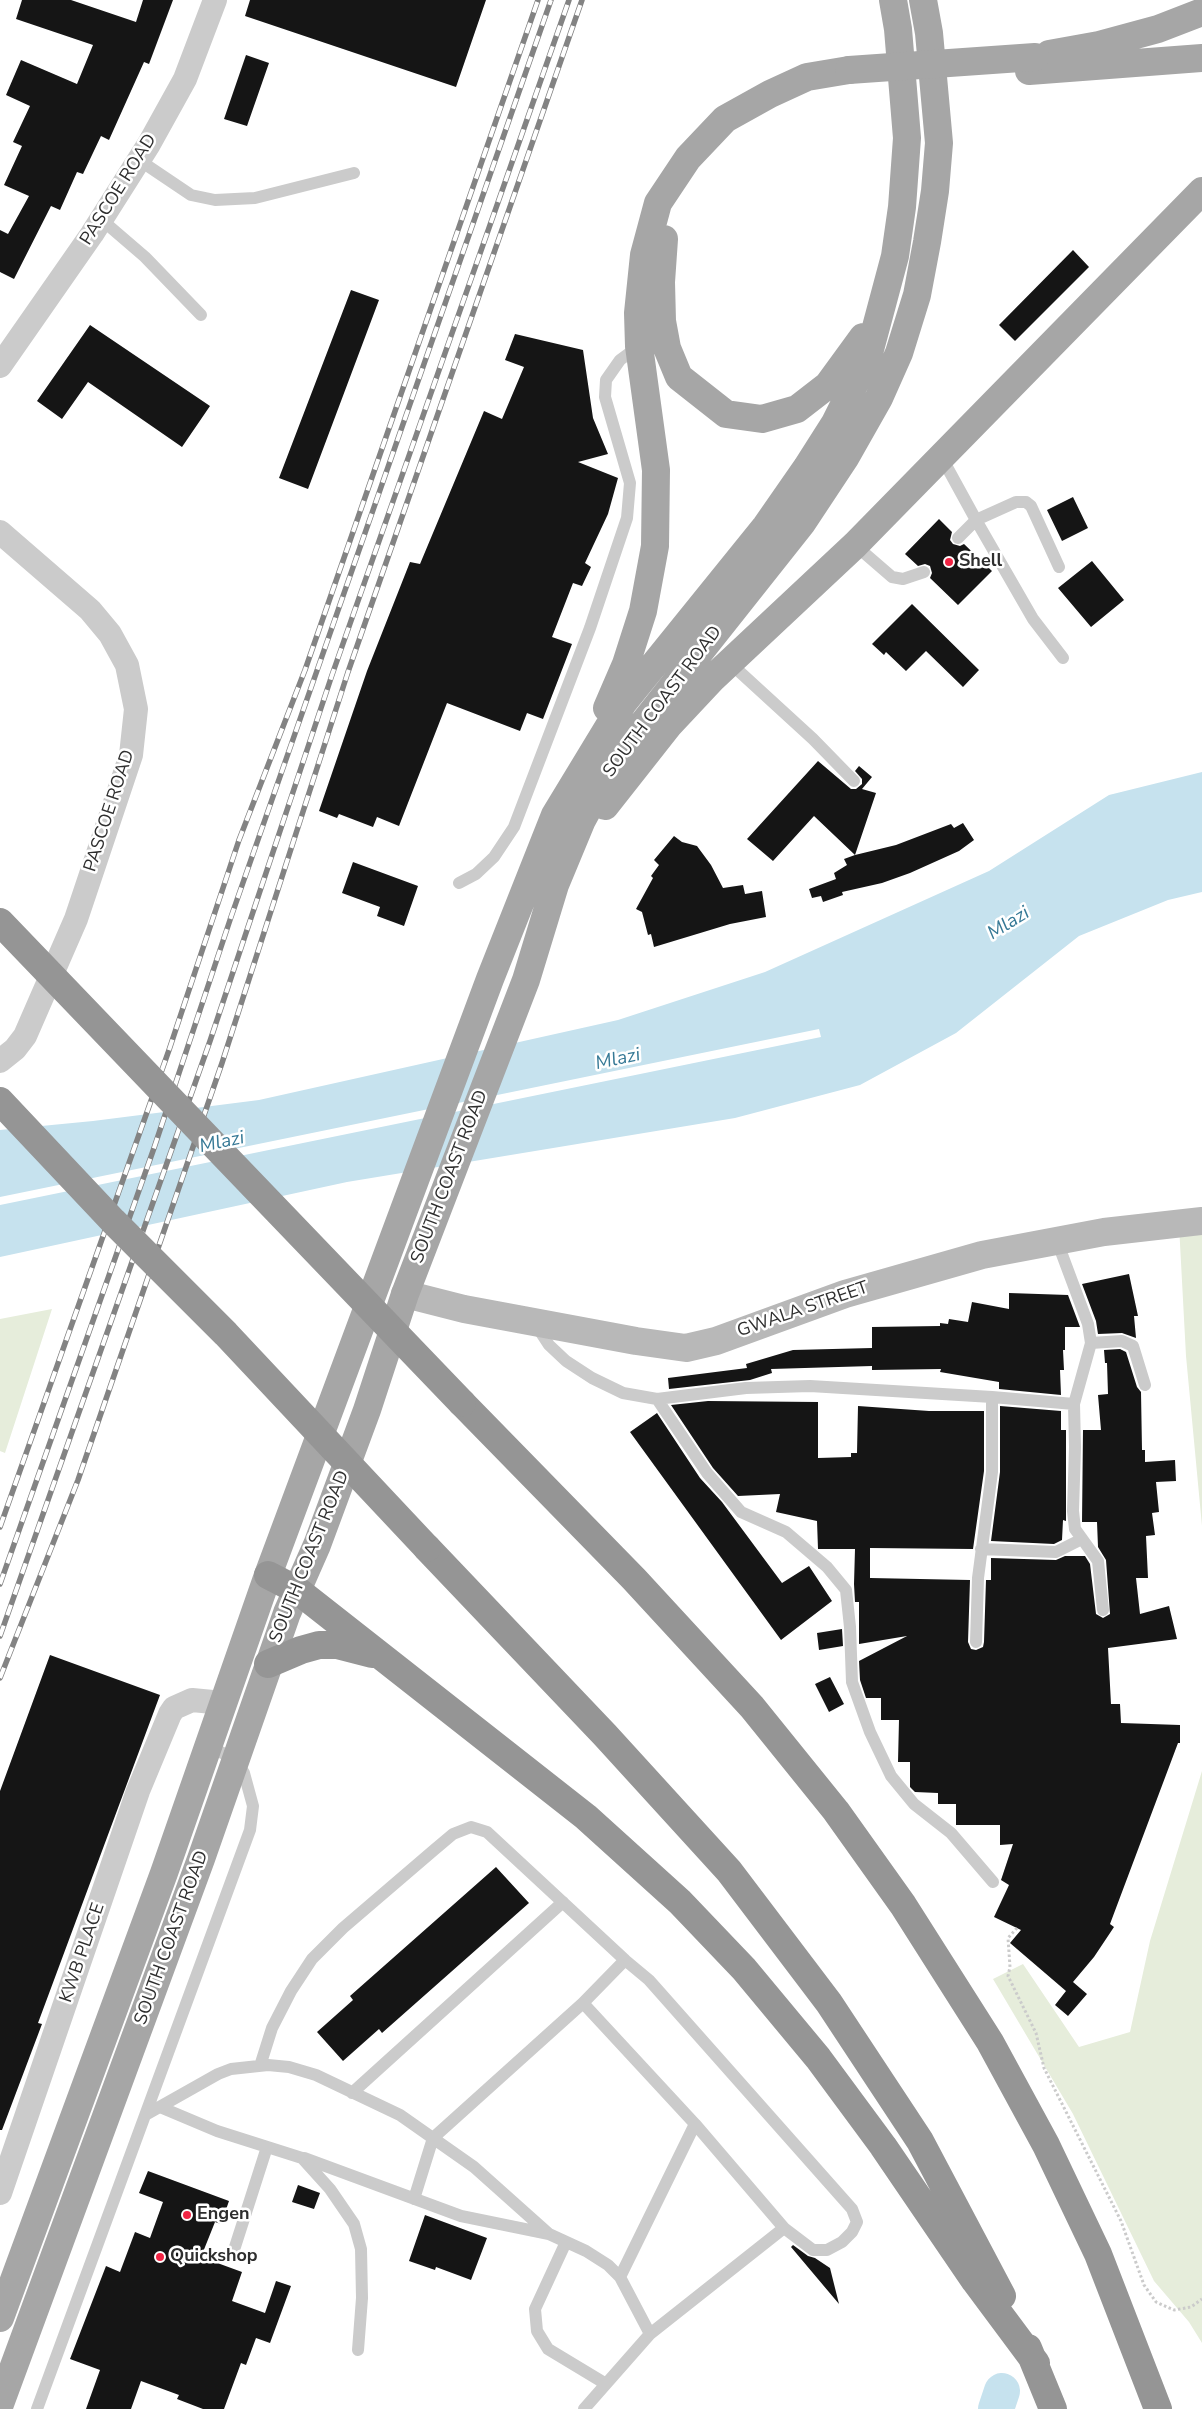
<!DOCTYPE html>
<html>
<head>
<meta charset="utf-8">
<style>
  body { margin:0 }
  canvas { display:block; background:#fff }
</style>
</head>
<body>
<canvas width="1202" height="2409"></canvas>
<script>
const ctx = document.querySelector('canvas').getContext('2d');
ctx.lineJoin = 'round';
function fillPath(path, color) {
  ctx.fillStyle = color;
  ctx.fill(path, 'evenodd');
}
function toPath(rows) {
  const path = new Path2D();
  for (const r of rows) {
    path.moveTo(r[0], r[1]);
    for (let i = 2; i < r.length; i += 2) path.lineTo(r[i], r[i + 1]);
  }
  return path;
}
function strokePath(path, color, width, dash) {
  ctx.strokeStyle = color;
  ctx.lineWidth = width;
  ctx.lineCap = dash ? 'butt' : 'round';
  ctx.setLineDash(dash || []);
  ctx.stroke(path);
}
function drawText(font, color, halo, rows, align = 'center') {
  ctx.font = font + ' "Nunito Sans",sans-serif';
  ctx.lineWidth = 5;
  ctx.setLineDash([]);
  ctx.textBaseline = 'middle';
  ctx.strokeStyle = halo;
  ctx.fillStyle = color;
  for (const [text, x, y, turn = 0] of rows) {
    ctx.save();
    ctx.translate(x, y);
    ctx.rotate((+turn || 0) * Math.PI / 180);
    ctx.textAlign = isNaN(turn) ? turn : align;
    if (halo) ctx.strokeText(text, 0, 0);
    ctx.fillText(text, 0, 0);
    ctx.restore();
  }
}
fillPath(toPath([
  [1202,1222,1202,1526,1186,1356,1179,1225],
  [52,1309,5,1453,0,1451,0,1319],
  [1202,1771,1202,2343,1189,2322,1154,2281,1073,2114,993,1979,1023,1964,1079,2047,1130,2032,1150,1941]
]), '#e6eddb');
fillPath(toPath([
  [1202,772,1202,892,1168,900,1079,936,956,1033,860,1085,735,1118,347,1182,0,1257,0,1205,821,1037,819,1029,0,1197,0,1130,93,1121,259,1100,618,1020,765,972,989,871,1109,795]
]), '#c6e2ee');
strokePath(toPath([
  [996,2409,1002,2391]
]), '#c6e2ee', 36);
fillPath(toPath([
  [22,0,71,0,136,22,143,0,173,0,149,64,144,62,109,140,101,136,83,174,77,172,60,210,51,206,14,279,0,272,0,230,8,234,29,196,4,185,22,146,13,142,30,106,6,95,21,60,77,84,93,45,16,19],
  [250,0,486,0,456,87,245,16],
  [246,55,269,63,247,126,224,119],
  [1073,250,1089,267,1015,341,999,325],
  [351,290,379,300,308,489,279,478],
  [90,325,210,406,182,447,88,382,62,419,37,401],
  [515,334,583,350,593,418,608,454,578,462,618,478,608,514,585,563,591,567,582,586,573,583,552,637,572,644,543,719,527,713,520,731,447,703,399,826,377,817,373,827,339,814,337,818,319,811,367,671,410,562,420,564,484,411,502,419,524,367,505,360],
  [1073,497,1088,528,1062,541,1047,510],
  [939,519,952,532,950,540,953,544,960,546,964,544,992,571,958,605,930,578,932,573,930,566,925,564,918,566,905,554],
  [1092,561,1124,600,1091,627,1058,588],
  [912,604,979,670,963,687,926,651,906,671,886,652,884,655,872,644],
  [818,761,851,789,856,789,862,784,862,779,855,771,859,766,872,777,862,789,876,793,855,855,896,845,951,824,954,828,963,823,974,840,959,851,910,873,882,883,842,892,843,895,823,902,821,896,812,898,809,889,836,879,834,873,847,865,844,859,855,855,814,816,773,861,747,839],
  [674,836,682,842,697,846,711,865,723,888,743,885,745,894,762,891,766,917,730,924,654,947,651,934,648,935,642,912,636,909,653,878,651,876,659,865,654,860],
  [353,862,418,886,404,926,377,916,380,907,342,893],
  [1129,1274,1138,1316,1134,1316,1136,1338,1122,1333,1098,1334,1096,1321,1082,1284],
  [1009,1293,1068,1295,1080,1327,1065,1327,1065,1350,1063,1350,1064,1370,1060,1370,1061,1395,999,1389,999,1382,940,1372,941,1369,872,1370,872,1366,771,1369,772,1373,750,1380,669,1389,668,1378,747,1368,746,1364,793,1350,872,1348,872,1327,940,1326,940,1323,948,1324,949,1319,968,1322,972,1302,1009,1309],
  [1120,1349,1126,1352,1137,1387,1141,1392,1142,1450,1145,1450,1145,1462,1175,1460,1176,1481,1156,1482,1159,1512,1152,1513,1155,1535,1146,1536,1148,1578,1136,1578,1140,1614,1169,1606,1177,1639,1108,1648,1111,1704,1120,1704,1121,1723,1180,1725,1180,1743,1178,1743,1110,1924,1114,1927,1094,1957,1073,1982,1087,1994,1068,2016,1055,2005,1066,1991,1010,1943,1021,1930,994,1917,1009,1885,1001,1880,1013,1844,1000,1845,1000,1825,956,1825,956,1804,938,1804,938,1793,915,1792,910,1787,910,1762,898,1762,899,1720,881,1720,881,1698,866,1698,860,1680,859,1661,907,1636,859,1644,859,1602,855,1602,854,1584,855,1549,818,1549,817,1521,776,1512,780,1494,738,1496,713,1468,671,1405,708,1401,818,1402,818,1458,851,1457,851,1453,857,1453,858,1406,929,1411,984,1411,984,1471,973,1549,870,1548,870,1578,970,1580,968,1642,971,1649,976,1650,983,1647,984,1642,986,1580,991,1580,991,1558,1056,1560,1065,1556,1085,1556,1090,1564,1096,1614,1103,1618,1110,1614,1106,1560,1098,1547,1097,1522,1082,1522,1083,1430,1101,1430,1098,1395,1108,1394,1107,1363,1105,1363,1104,1350],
  [1000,1406,1061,1411,1061,1430,1066,1430,1066,1521,1063,1520,1062,1540,1054,1544,991,1541,1000,1472],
  [657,1413,700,1478,722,1502,782,1583,809,1566,832,1601,781,1640,630,1432],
  [842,1629,843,1646,819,1650,817,1633],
  [50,1655,160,1695,38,2023,42,2024,2,2130,0,2130,0,1791],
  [830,1677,844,1704,829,1712,815,1684],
  [496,1867,529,1903,382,2033,379,2029,343,2061,317,2032,353,2000,350,1996],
  [148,2171,229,2201,221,2224,215,2222,201,2257,242,2272,232,2301,265,2313,276,2281,291,2286,270,2343,256,2338,246,2365,241,2363,224,2409,203,2409,177,2399,179,2395,141,2381,131,2409,86,2409,100,2370,70,2359,106,2266,120,2272,135,2232,150,2238,163,2202,139,2193],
  [298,2185,320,2193,314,2209,292,2202],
  [425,2215,487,2238,471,2280,436,2267,435,2270,409,2261],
  [793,2245,808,2256,815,2258,830,2268,839,2304,791,2247]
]), '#151515');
strokePath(toPath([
  [1017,1928,1008,1938,1010,1967,1008,1976,1036,2033,1044,2068,1121,2221,1144,2285,1156,2302,1174,2310,1191,2307,1202,2299]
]), '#cbcbcb', 3, [2.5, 2.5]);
strokePath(toPath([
  [139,160,191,195,215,200,255,198,354,173],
  [102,220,145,257,201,315],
  [942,458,976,520,958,538],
  [855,545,892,577,903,579,924,572],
  [1059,567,1031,506,1026,502,1016,502,976,520,1033,619,1063,658],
  [730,663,813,739,854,781],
  [459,883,476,874,494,857,514,827,590,628,627,518,630,483,605,397,606,380,620,360,639,346],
  [1057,1241,1088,1324,1091,1343,1074,1404,1075,1447,1073,1511,1075,1529,1098,1561,1103,1610],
  [536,1325,549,1345,566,1361,592,1378,623,1393,657,1399,746,1388,810,1386,992,1397,1074,1404],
  [1091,1343,1122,1341,1133,1346,1145,1385],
  [657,1399,707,1473,741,1512,786,1532,827,1567,846,1590,850,1627,852,1682,870,1732,891,1776,914,1804,951,1833,993,1882],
  [981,1549,1056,1552,1082,1539],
  [976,1642,978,1578,992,1472,992,1397],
  [260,2066,272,2028,291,1991,312,1959,343,1928,434,1850,453,1834,471,1827,487,1832,625,1960],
  [352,2093,563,1902],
  [160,2107,217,2131,302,2158,330,2189,354,2224,361,2249,362,2298,358,2350],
  [147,2114,218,2074,231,2069,268,2065,289,2067,316,2075,400,2115,474,2167,549,2234,586,2251,608,2265,620,2277,650,2334],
  [304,2158,461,2216,549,2234],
  [414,2199,433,2138,583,2003,625,1960,649,1980,852,2209,857,2222,852,2232,842,2242,827,2250,813,2250,784,2228,695,2124,583,2003],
  [566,2242,535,2309,537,2331,548,2349,606,2384],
  [234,2250,267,2147],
  [620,2277,695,2124],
  [37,2409,250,1830,253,1806,244,1773,235,1759,208,1746],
  [584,2409,650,2334,784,2228]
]), '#cbcbcb', 12);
strokePath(toPath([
  [0,366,92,234,149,144,185,79,215,0],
  [0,532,90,610,110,634,127,665,136,709,131,755,76,919,25,1036,15,1049,0,1061],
  [0,2193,138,1791,170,1714,174,1708,192,1700,223,1703]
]), '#cbcbcb', 24);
strokePath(toPath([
  [405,1294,464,1309,636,1341,686,1348,716,1341,845,1294,982,1255,1104,1232,1202,1221]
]), '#b8b8b8', 28);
strokePath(toPath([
  [1049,54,1099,45,1158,29,1202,12],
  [1029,71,1202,58],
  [664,239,661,282,662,321,667,348,679,377,726,414,762,419,797,409,828,385,863,337],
  [607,708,626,664,643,611,655,546,656,470,639,346,638,313,644,255,658,203,688,158,725,119,770,94,807,77,849,70],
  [605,806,668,726,713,678,855,545,1202,191],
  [0,2318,164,1873,268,1575,490,979,555,815,623,703,766,526,807,467,835,423,868,357,895,256,902,207,907,138,898,29,893,0],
  [0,2404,201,1859,287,1613,317,1545,367,1410,405,1294,526,980,555,885,582,820,615,759,802,523,845,458,879,398,899,353,917,295,927,242,935,191,939,143,929,33,923,0]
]), '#a6a6a6', 28);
strokePath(toPath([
  [462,1403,634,1579,752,1707,836,1811,903,1905,990,2042,1046,2145,1098,2254,1158,2409],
  [427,1548,605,1735,729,1871,829,2003,920,2141,1002,2296],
  [268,1575,297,1590,586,1817,680,1902,744,1969,818,2058,883,2146,975,2281,1036,2363],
  [268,1664,301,1650,319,1645,337,1645,372,1654],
  [1028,2348,1053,2409]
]), '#959595', 28);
const rail = toPath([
  [0,1527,169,1050,239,840,305,670,538,0],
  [0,1584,154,1148,231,917,551,0],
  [0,1636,210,1041,332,675,569,0],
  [0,1678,78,1480,222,1063,348,672,582,0]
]);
strokePath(rail, '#838383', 5.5);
strokePath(rail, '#fff', 4, [11]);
strokePath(toPath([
  [849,70,1035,57]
]), '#a6a6a6', 28);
strokePath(toPath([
  [0,922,462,1403],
  [0,1101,113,1221,226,1334,427,1548]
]), '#959595', 28);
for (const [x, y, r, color] of [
  [949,562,5,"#f22444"],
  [187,2215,5,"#f22444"],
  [160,2257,5,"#f22444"]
]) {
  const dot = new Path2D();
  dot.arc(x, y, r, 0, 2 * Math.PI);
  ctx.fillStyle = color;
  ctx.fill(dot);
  strokePath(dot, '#fff', 2);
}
drawText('18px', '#2e2e2e', '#fff', [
  ["PASCOE ROAD",119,190,-58],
  ["SOUTH COAST ROAD",663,702,-53],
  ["PASCOE ROAD",110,811,-72],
  ["SOUTH COAST ROAD",450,1177,-69],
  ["GWALA STREET",803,1310,-19],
  ["SOUTH COAST ROAD",310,1557,-68],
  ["SOUTH COAST ROAD",172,1938,-70],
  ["KWB PLACE",83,1953,-71]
]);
drawText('bold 18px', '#2e2e2e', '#fff', [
  ["Shell",959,562],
  ["Engen",197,2215],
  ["Quickshop",170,2257]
], 'left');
drawText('italic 19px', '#367996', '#fff', [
  ["Mlazi",1009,924,-32],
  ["Mlazi",618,1060,-12],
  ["Mlazi",222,1143,-12]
]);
</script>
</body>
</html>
